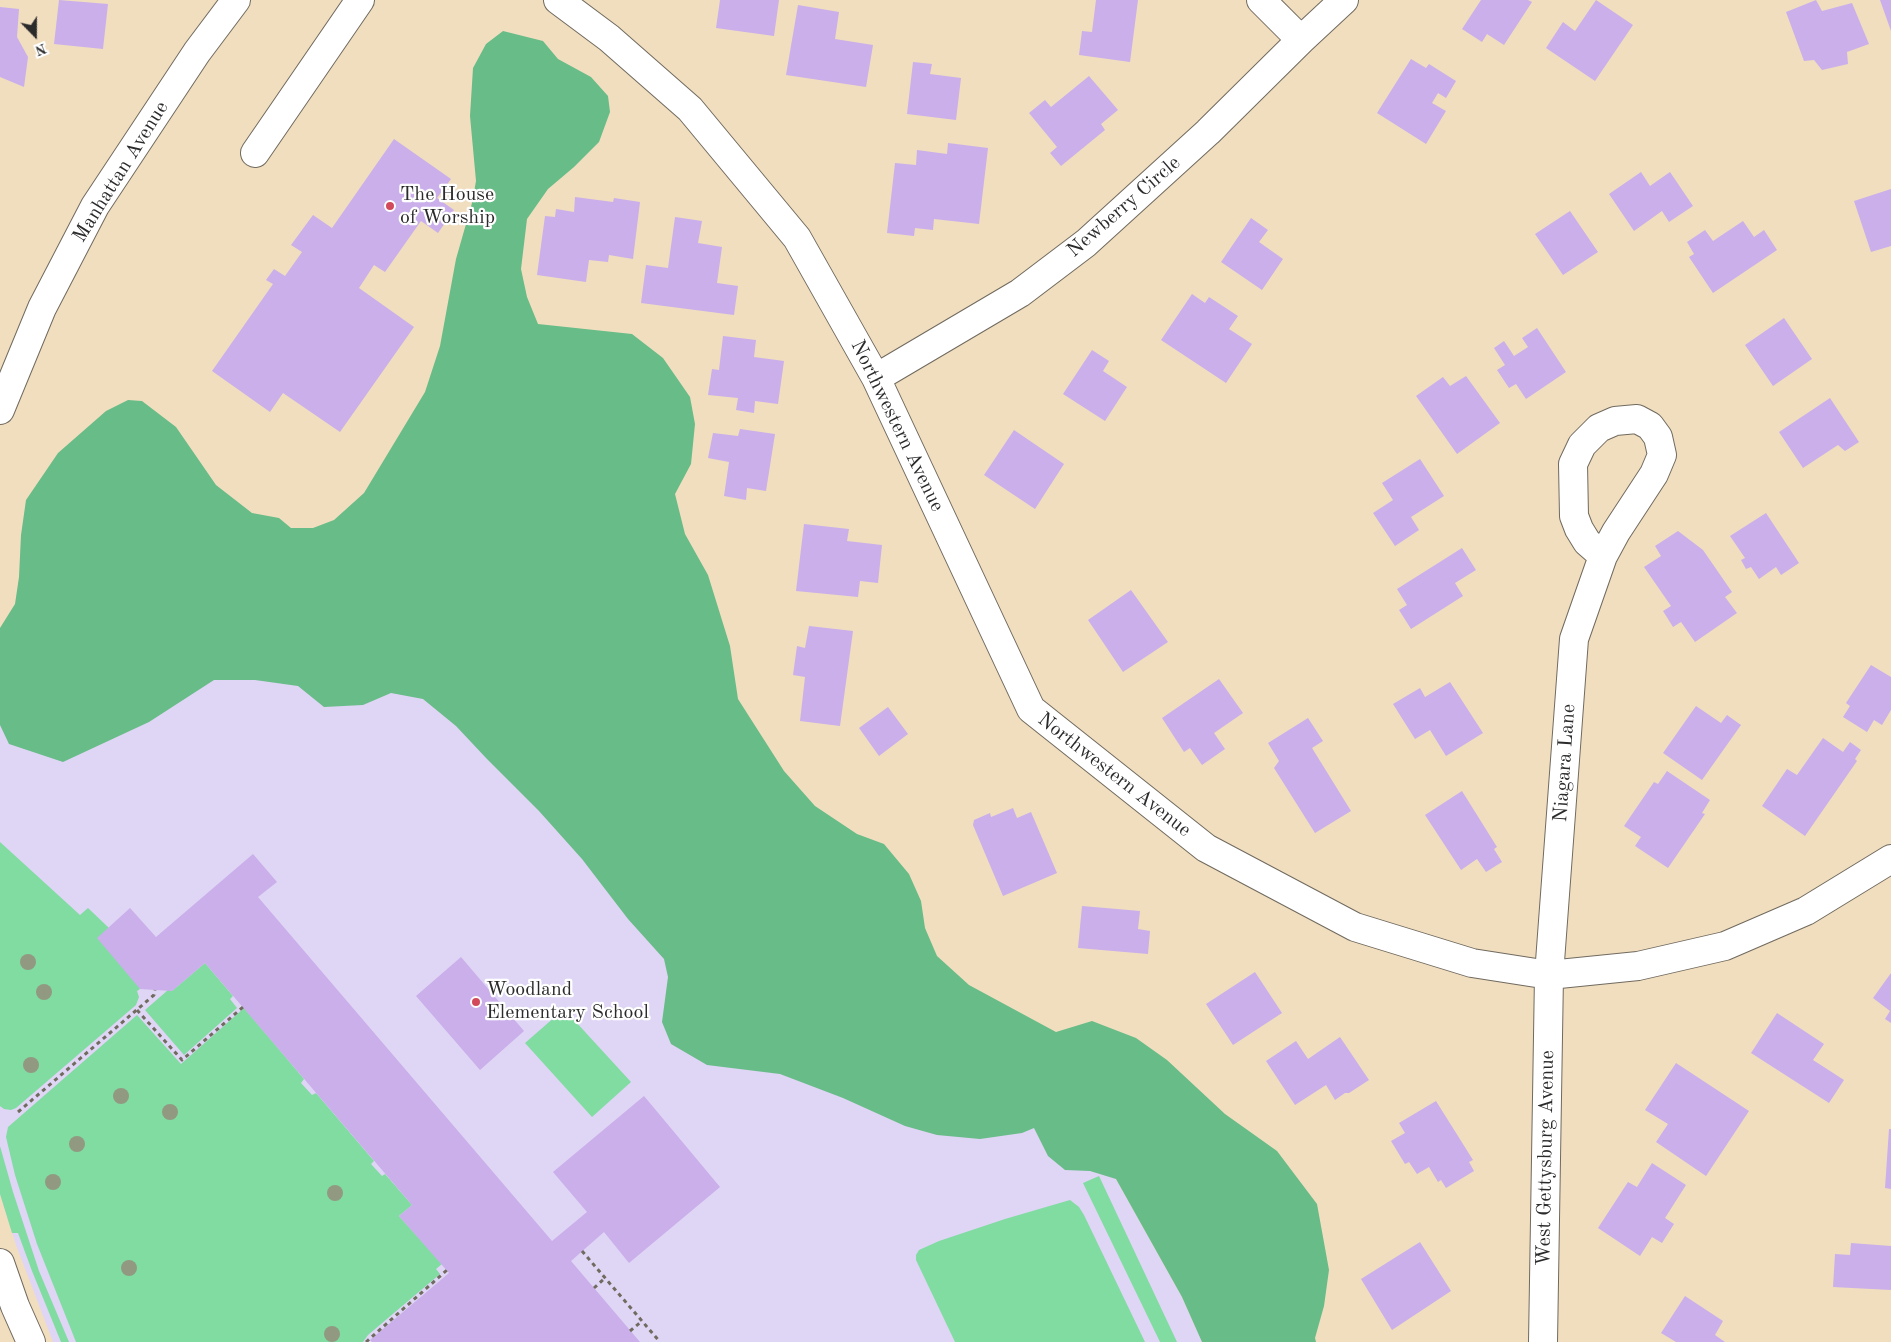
<!DOCTYPE html>
<html>
<head>
<meta charset="utf-8">
<style>
  body { margin:0 }
  #map { position:relative; width:1891px; height:1342px; overflow:hidden; background:#f1debf; font-family:"Old Standard TT",serif }
  canvas { display:block }
  .north { position:absolute; left:10px; top:10px; width:50px; height:50px; -webkit-text-stroke:4px #fff; paint-order:stroke; rotate:158deg; font-size:14px; font-weight:700; line-height:20px; text-align:center; color:#2b2b2b }
  .north::after { content:''; display:block; margin:auto; width:18px; height:22px; background:#2b2b2b; clip-path:polygon(50% 0,100% 100%,50% 72%,0 100%) }
</style>
</head>
<body>
<div id="map">
<canvas width="1891" height="1342"></canvas>
<div class="north">N</div>
</div>
<script>
const ctx = document.querySelector('canvas').getContext('2d');
ctx.lineJoin = 'round';
function fillPath(path, color) {
  ctx.fillStyle = color;
  ctx.fill(path, 'evenodd');
}
function toPath(rows) {
  const path = new Path2D();
  for (const r of rows) {
    path.moveTo(r[0], r[1]);
    for (let i = 2; i < r.length; i += 2) path.lineTo(r[i], r[i + 1]);
  }
  return path;
}
function strokePath(path, color, width, dash) {
  ctx.strokeStyle = color;
  ctx.lineWidth = width;
  ctx.lineCap = dash ? 'butt' : 'round';
  ctx.setLineDash(dash || []);
  ctx.stroke(path);
}
function drawText(font, color, halo, rows, align = 'center') {
  ctx.font = font + ' "Old Standard TT",serif';
  ctx.lineWidth = 4.5;
  ctx.setLineDash([]);
  ctx.textBaseline = 'middle';
  ctx.strokeStyle = halo;
  ctx.fillStyle = color;
  for (const [text, x, y, turn = 0] of rows) {
    ctx.save();
    ctx.translate(x, y);
    ctx.rotate((+turn || 0) * Math.PI / 180);
    ctx.textAlign = isNaN(turn) ? turn : align;
    if (halo) ctx.strokeText(text, 0, 0);
    ctx.fillText(text, 0, 0);
    ctx.restore();
  }
}
fillPath(toPath([
  [0,642,424,658,1116,1179,1182,1297,1202,1342,53,1342,16,1245,0,1194]
]), '#dfd5f5');
fillPath(toPath([
  [0,842,80,915,88,908,109,928,140,989,137,991,139,997,136,1005,16,1108,11,1110,4,1109,0,1106],
  [205,963,233,996,230,999,237,1008,184,1055,145,1010,168,990,172,991],
  [244,1008,304,1079,301,1083,312,1095,316,1093,374,1161,371,1164,382,1176,385,1174,412,1205,399,1216,442,1264,436,1269,440,1274,368,1335,363,1342,76,1342,37,1244,15,1175,6,1137,8,1127,137,1015,181,1064],
  [564,1009,631,1082,592,1117,525,1043],
  [0,1146,13,1192,39,1271,69,1342,61,1342,32,1271,18,1233,12,1233,0,1194],
  [1099,1176,1177,1342,1160,1342,1083,1183],
  [1070,1200,1079,1207,1084,1215,1145,1342,955,1342,916,1260,916,1255,919,1250,939,1241,1005,1219]
]), '#81dca2');
fillPath(toPath([
  [503,31,543,41,558,59,591,77,608,96,610,112,599,142,574,167,548,189,527,219,521,269,527,297,538,324,632,334,663,358,690,397,695,424,691,464,675,494,685,534,708,575,730,646,738,699,784,771,815,806,857,834,884,844,909,874,921,901,925,928,937,956,969,985,1056,1032,1092,1021,1136,1038,1167,1060,1225,1114,1277,1151,1317,1204,1329,1270,1324,1306,1315,1338,1316,1342,1202,1342,1182,1297,1116,1179,1090,1171,1065,1170,1048,1156,1034,1128,1022,1133,980,1139,937,1135,905,1126,843,1098,780,1074,707,1065,671,1044,662,1022,668,977,664,959,628,919,582,859,539,811,487,759,456,726,423,699,391,693,363,705,324,707,298,686,255,680,214,680,149,722,63,762,9,744,0,725,0,628,15,604,19,577,21,535,26,500,58,453,106,411,128,400,142,401,176,427,216,485,252,513,279,518,291,528,313,528,334,520,364,493,425,392,440,346,456,259,472,203,476,181,470,116,473,68,486,44]
]), '#68bc88');
fillPath(toPath([
  [59,0,108,4,103,49,54,44],
  [720,0,779,0,774,36,716,28],
  [1096,0,1138,0,1130,62,1079,55,1082,31,1092,32],
  [1481,0,1528,0,1532,2,1504,45,1487,34,1482,42,1462,29],
  [1596,0,1633,25,1595,81,1546,48,1563,22,1575,31],
  [1816,0,1822,11,1852,3,1869,44,1847,52,1848,64,1822,70,1814,60,1804,61,1786,12],
  [1880,0,1891,0,1891,31],
  [798,5,839,12,835,39,873,45,866,87,786,75],
  [0,7,19,9,17,37,28,57,24,87,0,77],
  [1411,59,1426,68,1429,64,1456,81,1446,98,1438,93,1432,103,1446,111,1426,144,1377,113],
  [913,62,932,64,930,74,961,78,956,120,907,114],
  [1089,76,1118,110,1101,124,1105,130,1061,166,1050,153,1057,147,1029,113,1045,100,1051,107],
  [394,139,451,179,437,198,454,210,438,233,421,221,385,272,374,265,359,288,414,327,340,432,283,393,270,412,212,371,273,284,266,280,274,269,285,276,302,252,291,245,313,215,332,228],
  [948,143,988,148,979,224,934,219,933,230,915,228,914,236,887,233,895,163,916,165,917,150,947,154],
  [1641,172,1650,186,1670,172,1693,206,1669,222,1662,211,1634,231,1609,194],
  [1891,189,1891,246,1871,252,1854,201],
  [575,197,613,202,614,198,640,202,633,259,609,255,608,262,589,260,586,282,537,275,545,216,555,217,556,209,574,212],
  [1570,211,1598,252,1563,275,1535,234],
  [675,217,702,221,698,243,722,247,717,283,738,286,734,315,641,303,646,265,668,268],
  [1251,218,1268,230,1259,242,1283,259,1262,290,1221,262],
  [1743,221,1754,237,1764,230,1777,250,1713,293,1689,257,1694,254,1687,242,1705,230,1713,241],
  [1192,294,1205,303,1209,297,1238,316,1229,329,1252,344,1226,383,1161,340],
  [1784,318,1812,359,1773,386,1745,345],
  [1537,328,1566,372,1526,399,1516,384,1509,388,1497,370,1505,365,1494,348,1504,341,1514,356,1528,347,1522,338],
  [723,336,756,340,754,357,784,361,778,404,755,401,754,413,736,410,738,398,708,395,712,369,719,370],
  [1092,350,1109,361,1103,371,1127,387,1105,421,1063,394],
  [1466,376,1500,423,1457,454,1416,396,1443,377,1450,386],
  [1830,398,1859,442,1845,451,1838,445,1803,468,1779,432],
  [740,429,775,434,766,491,747,488,746,500,724,496,729,462,708,458,713,433,738,436],
  [1014,430,1064,464,1035,509,984,475],
  [1420,459,1444,496,1411,517,1419,530,1395,546,1373,513,1393,500,1382,483],
  [1766,513,1799,563,1781,575,1776,567,1759,579,1751,567,1746,569,1741,560,1745,558,1730,536],
  [804,524,849,529,847,541,882,545,878,583,860,581,858,597,796,591],
  [1678,531,1703,550,1732,592,1725,597,1737,613,1695,642,1681,622,1673,627,1663,611,1671,606,1644,567,1661,556,1655,546],
  [1462,548,1476,570,1455,583,1463,596,1411,629,1399,610,1407,605,1397,589],
  [1131,590,1168,642,1123,672,1088,620],
  [809,626,853,631,840,726,800,721,805,677,793,675,797,646,805,648],
  [1871,665,1891,677,1891,710,1882,725,1874,720,1867,732,1843,717,1850,706,1846,703],
  [1219,679,1243,713,1214,733,1225,749,1202,765,1190,748,1184,752,1162,718],
  [1450,682,1483,733,1446,756,1430,730,1415,739,1393,704,1420,688,1425,697],
  [1696,706,1721,723,1727,715,1741,725,1702,780,1663,753],
  [888,707,908,734,879,756,859,728],
  [1308,718,1323,741,1312,748,1351,811,1315,833,1274,768,1279,761,1268,743],
  [1823,738,1843,752,1850,742,1861,750,1855,759,1857,761,1805,836,1762,806,1787,769,1797,775],
  [1667,771,1710,800,1702,813,1705,814,1668,868,1635,846,1641,837,1624,826,1654,782,1658,784],
  [1462,791,1497,847,1494,849,1502,862,1486,872,1477,859,1461,870,1425,815],
  [1013,808,1017,818,1031,812,1057,873,1003,896,973,825,974,820,990,813,991,817],
  [253,854,277,882,258,897,552,1241,587,1212,553,1172,644,1096,720,1187,629,1263,604,1232,571,1261,640,1342,372,1342,370,1340,449,1273,399,1216,412,1205,205,963,172,991,140,989,97,938,130,908,156,937],
  [1082,906,1140,911,1138,929,1150,931,1148,954,1078,948],
  [461,957,524,1031,480,1070,416,996],
  [1255,972,1282,1013,1233,1045,1206,1004],
  [1891,973,1891,1023,1885,1019,1890,1011,1873,998],
  [1777,1013,1824,1044,1813,1060,1844,1080,1829,1103,1751,1053],
  [1340,1037,1369,1080,1349,1093,1345,1093,1335,1100,1326,1085,1295,1105,1266,1061,1296,1041,1308,1059],
  [1676,1063,1749,1111,1706,1176,1656,1142,1668,1124,1645,1110],
  [1436,1101,1473,1160,1469,1162,1474,1171,1446,1188,1441,1180,1438,1182,1429,1167,1417,1174,1409,1162,1405,1164,1391,1141,1405,1133,1399,1123],
  [1889,1129,1891,1129,1891,1189,1885,1188],
  [1652,1163,1686,1185,1665,1218,1674,1224,1662,1243,1652,1237,1640,1256,1598,1228,1628,1182,1637,1187],
  [1420,1242,1451,1291,1392,1330,1361,1279],
  [1851,1243,1891,1246,1891,1290,1833,1287,1835,1254,1850,1255],
  [1685,1296,1723,1321,1715,1335,1725,1342,1676,1342,1661,1333]
]), '#caafeb');
const minor = toPath([
  [558,0,609,38,690,109,797,238,876,378,1031,709,1206,848,1355,927,1472,963,1549,975,1638,966,1725,946,1806,911,1891,859],
  [1261,0,1301,40],
  [255,153,360,0],
  [876,378,1020,293,1086,243,1208,132,1301,40,1344,0],
  [0,410,42,308,95,206,197,52,236,0],
  [0,1263,15,1306,31,1342],
  [1543,1342,1549,975,1574,639,1603,556,1616,532,1654,474,1662,455,1658,437,1650,426,1637,419,1615,421,1599,428,1582,445,1573,464,1574,516,1579,529,1587,542,1603,556]
]);
strokePath(minor, '#706a5f', 30);
strokePath(toPath([
  [137,1010,182,1060,243,1007],
  [18,1112,154,995,155,990],
  [582,1251,660,1342],
  [594,1288,605,1278],
  [630,1331,642,1321],
  [366,1342,447,1270]
]), '#706a5f', 3, [4, 4]);
strokePath(minor, '#fff', 28);
ctx.fillStyle = '#929981';
for (const [x, y] of [
  [28,962],
  [44,992],
  [31,1065],
  [121,1096],
  [170,1112],
  [77,1144],
  [53,1182],
  [335,1193],
  [129,1268],
  [332,1334]
]) {
  ctx.beginPath();
  ctx.arc(x, y, 8, 0, 2 * Math.PI);
  ctx.fill();
}
for (const [x, y, r, color] of [
  [390,206,5,"#d1495b"],
  [476,1002,5,"#d1495b"]
]) {
  const dot = new Path2D();
  dot.arc(x, y, r, 0, 2 * Math.PI);
  ctx.fillStyle = color;
  ctx.fill(dot);
  strokePath(dot, '#fff', 2);
}
drawText('20px', '#2b2b2b', '#fff', [
  ["Manhattan Avenue",121,172,-58],
  ["Newberry Circle",1124,207,-41],
  ["Northwestern Avenue",897,426,64],
  ["Niagara Lane",1565,763,-86],
  ["Northwestern Avenue",1114,775,38],
  ["West Gettysburg Avenue",1546,1158,-89]
]);
drawText('20px', '#2b2b2b', '#fff', [
  ["The House",400,195],
  ["of Worship",400,218],
  ["Woodland",486,990],
  ["Elementary School",486,1013]
], 'left');
</script>
</body>
</html>
